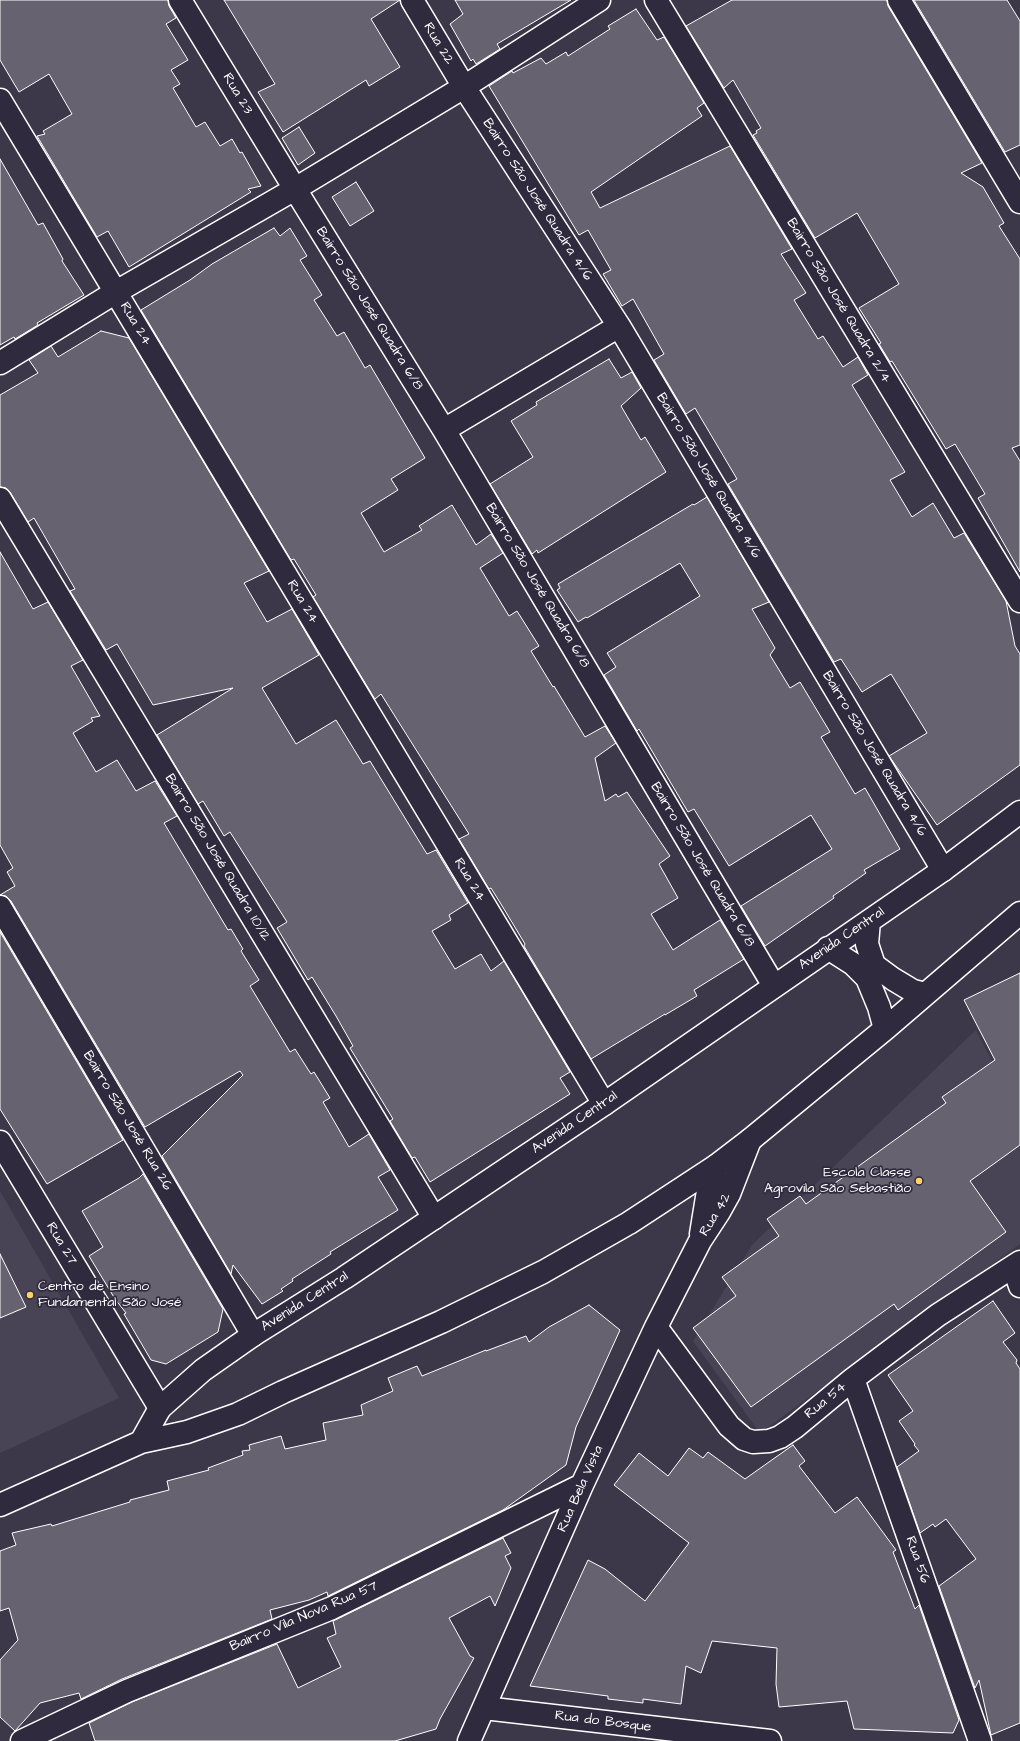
<!DOCTYPE html>
<html>
<head>
<meta charset="utf-8">
<style>
  body { margin:0 }
  canvas { display:block; background:#3c3749 }
</style>
</head>
<body>
<canvas width="1020" height="1741"></canvas>
<script>
const ctx = document.querySelector('canvas').getContext('2d');
ctx.lineJoin = 'round';
function fillPath(path, color) {
  ctx.fillStyle = color;
  ctx.fill(path, 'evenodd');
}
function toPath(rows) {
  const path = new Path2D();
  for (const r of rows) {
    path.moveTo(r[0], r[1]);
    for (let i = 2; i < r.length; i += 2) path.lineTo(r[i], r[i + 1]);
  }
  return path;
}
function strokePath(path, color, width, dash) {
  ctx.strokeStyle = color;
  ctx.lineWidth = width;
  ctx.lineCap = dash ? 'butt' : 'round';
  ctx.setLineDash(dash || []);
  ctx.stroke(path);
}
function drawText(font, color, halo, rows, align = 'center') {
  ctx.font = font + ' "Architects Daughter",sans-serif';
  ctx.lineWidth = 3.5;
  ctx.setLineDash([]);
  ctx.textBaseline = 'middle';
  ctx.strokeStyle = halo;
  ctx.fillStyle = color;
  for (const [text, x, y, turn = 0] of rows) {
    ctx.save();
    ctx.translate(x, y);
    ctx.rotate((+turn || 0) * Math.PI / 180);
    ctx.textAlign = isNaN(turn) ? turn : align;
    if (halo) ctx.strokeText(text, 0, 0);
    ctx.fillText(text, 0, 0);
    ctx.restore();
  }
}
fillPath(toPath([
  [976,1030,1020,1117,1020,1244,760,1433,693,1341,752,1245],
  [0,1191,119,1398,0,1453]
]), '#494455');
const building = toPath([
  [0,0,168,0,169,6,176,18,166,24,188,60,171,70,180,84,173,88,196,127,205,122,220,146,232,139,240,153,242,152,261,186,248,189,251,192,129,267,108,231,97,237,37,136,45,134,43,131,72,114,49,74,19,92,0,60,0,0],
  [224,0,400,0,371,19,400,67,369,86,366,80,283,132,258,92,275,84,224,0],
  [455,0,571,0,497,44,500,49,476,64,473,59,471,61,450,24,463,14,455,0],
  [732,0,887,0,888,6,982,163,961,173,983,187,1004,223,999,226,1020,259,1020,445,1012,448,1020,461,1020,572,978,498,985,494,955,444,946,449,892,361,890,362,879,344,881,343,859,308,899,284,857,213,815,238,753,135,757,133,756,131,761,128,733,80,724,88,686,26,732,0],
  [914,0,1007,0,1020,21,1020,145,1005,152,914,0],
  [636,9,657,40,664,37,704,103,697,108,702,116,591,192,600,208,730,146,792,249,781,254,806,293,794,300,818,339,823,336,843,367,858,357,868,375,852,385,905,472,890,480,912,517,933,503,954,538,964,533,1006,601,1015,646,1020,654,1020,765,937,825,889,756,927,733,891,674,862,692,841,659,834,662,728,484,737,479,695,408,686,414,654,360,664,354,633,299,622,306,603,274,611,270,588,230,579,235,489,86,512,71,513,73,541,58,546,64,566,52,568,56,610,29,608,26,636,9],
  [299,127,315,153,298,165,282,138,299,127],
  [0,159,38,225,43,223,63,259,62,261,84,295,37,323,38,325,15,339,14,337,0,345,0,159],
  [356,182,374,211,350,226,332,197,356,182],
  [274,228,280,236,290,228,307,256,300,260,322,295,314,300,337,336,344,332,365,368,370,365,425,458,391,479,398,490,361,513,384,552,422,530,419,526,452,505,476,545,491,534,503,553,480,568,509,616,517,611,539,646,531,651,553,687,554,686,585,737,605,726,616,743,595,758,605,801,616,794,618,797,627,792,670,856,659,864,678,898,651,914,673,950,720,920,744,959,694,990,697,996,665,1015,665,1014,591,1059,524,946,525,944,504,909,491,888,489,889,459,839,469,834,381,694,375,699,373,696,313,597,316,595,294,559,291,560,141,310,190,280,212,264,274,228],
  [101,331,129,338,269,571,244,583,267,622,292,609,319,655,262,688,296,744,336,720,363,764,370,761,427,854,436,850,468,903,449,915,451,920,432,931,455,969,481,954,491,971,504,961,570,1072,560,1078,570,1094,430,1182,415,1157,412,1158,390,1121,393,1119,350,1048,353,1046,336,1016,312,977,308,980,277,928,287,922,230,832,224,836,203,801,198,804,157,735,233,688,153,705,117,644,106,650,70,591,75,589,34,518,28,522,10,492,6,488,0,487,0,395,38,373,29,360,51,346,58,357,101,331],
  [609,359,621,378,632,372,641,388,621,406,641,440,645,437,666,472,538,553,537,550,532,554,490,484,533,457,511,421,537,405,536,402,609,359],
  [707,497,769,602,752,609,775,648,770,655,790,688,800,682,830,732,821,737,855,794,865,788,900,849,864,870,866,873,833,896,834,898,765,946,741,906,832,849,811,815,729,866,694,809,688,812,639,729,637,731,604,675,616,667,607,653,700,596,680,563,587,618,586,617,578,622,557,590,560,588,558,584,693,504,694,505,707,497],
  [0,552,33,609,48,602,83,660,71,666,100,716,91,718,93,721,73,733,96,772,117,760,136,791,155,781,177,816,164,823,228,930,231,929,243,949,241,951,259,980,250,986,290,1052,295,1049,311,1074,314,1072,330,1098,323,1102,349,1147,369,1134,390,1170,378,1177,398,1210,330,1252,331,1254,292,1279,293,1281,281,1289,283,1291,262,1304,233,1265,231,1274,162,1156,243,1075,240,1071,145,1127,11,901,6,896,0,895,15,886,7,872,13,868,0,845,0,552],
  [0,932,123,1140,47,1184,0,1109,0,932],
  [1020,973,1020,1145,970,1181,1006,1232,898,1310,894,1304,751,1407,693,1328,736,1296,722,1277,779,1236,767,1219,800,1196,806,1204,946,1103,942,1097,995,1060,964,1000,1020,973],
  [143,1174,223,1309,218,1332,166,1364,151,1360,124,1314,126,1313,115,1299,89,1256,103,1247,82,1211,139,1178,143,1174],
  [0,1254,26,1307,0,1318,0,1254],
  [993,1301,1015,1333,1003,1342,1017,1360,1016,1363,1020,1369,1020,1723,991,1735,979,1680,975,1688,939,1586,976,1559,946,1519,935,1527,933,1524,920,1533,897,1467,919,1451,914,1445,915,1444,899,1421,913,1411,888,1375,993,1301],
  [589,1305,620,1330,576,1427,566,1465,503,1510,328,1596,327,1592,309,1600,270,1610,272,1619,122,1679,81,1699,79,1693,40,1703,15,1731,0,1717,0,1660,18,1640,9,1608,0,1611,0,1551,16,1545,12,1533,51,1524,52,1526,130,1502,130,1500,169,1490,167,1481,209,1470,208,1468,243,1455,242,1451,250,1450,249,1445,281,1436,285,1449,326,1440,323,1423,363,1415,361,1405,393,1391,388,1378,417,1366,422,1376,486,1350,486,1351,526,1336,529,1342,549,1327,589,1305],
  [793,1445,805,1461,799,1466,835,1513,857,1497,896,1550,893,1552,915,1609,919,1605,959,1720,953,1733,854,1729,847,1701,779,1707,776,1684,777,1648,712,1641,701,1673,686,1666,681,1704,643,1699,643,1703,608,1699,608,1696,530,1686,588,1560,605,1569,645,1601,689,1543,614,1485,639,1453,668,1476,689,1448,703,1458,708,1452,745,1479,793,1445],
  [503,1538,511,1553,505,1556,511,1568,495,1606,490,1596,449,1618,470,1656,474,1658,440,1719,436,1729,395,1741,95,1741,89,1723,132,1702,277,1644,298,1688,341,1667,327,1638,336,1634,333,1621,503,1538]
]);
fillPath(building, '#666270');
strokePath(building, '#fff', 1);
const minor = toPath([
  [180,0,295,189,444,430,774,986],
  [412,0,464,87,619,326,943,870],
  [656,0,1020,601],
  [899,0,1020,202],
  [0,100,604,1104],
  [0,363,116,292,295,189,464,87,599,0],
  [444,430,619,326],
  [0,499,434,1218],
  [0,907,253,1335],
  [0,1142,160,1408],
  [701,1234,708,1191,716,1166],
  [1014,1268,1020,1286],
  [656,1327,729,1426,744,1439,753,1442,769,1441,780,1437,795,1427,853,1379,938,1315,1020,1262],
  [853,1379,980,1741],
  [484,1708,770,1741],
  [22,1741,127,1691,332,1608,582,1485],
  [469,1741,582,1485,656,1327,700,1241,719,1212,729,1194,750,1140]
]);
const tertiary = toPath([
  [869,921,867,944,874,965,893,979,913,991,925,994],
  [828,948,853,964,867,978,879,1007,885,1029],
  [141,1442,160,1408,203,1370,253,1335,344,1278,604,1104,943,870,1020,812],
  [0,1505,141,1442,187,1432,238,1414,283,1392,441,1322,543,1272,629,1223,716,1166,750,1140,885,1029,1020,913]
]);
strokePath(minor, '#fff', 25);
strokePath(tertiary, '#fff', 25);
strokePath(minor, '#2f2a3d', 22);
strokePath(tertiary, '#2f2a3d', 22);
for (const [x, y, r, color] of [
  [919,1181,4,"#ffd166"],
  [30,1295,4,"#ffd166"]
]) {
  const dot = new Path2D();
  dot.arc(x, y, r, 0, 2 * Math.PI);
  ctx.fillStyle = color;
  ctx.fill(dot);
  strokePath(dot, '#2f2a3d', 1.5);
}
drawText('14px', '#fff', '#2f2a3d', [
  ["Rua 22",438,44,59],
  ["Rua 23",237,94,59],
  ["Bairro São José Quadra 4/6",537,200,57],
  ["Bairro São José Quadra 2/4",838,301,59],
  ["Bairro São José Quadra 6/8",369,309,58],
  ["Rua 24",135,324,59],
  ["Bairro São José Quadra 4/6",708,476,59],
  ["Bairro São José Quadra 6/8",537,586,59],
  ["Rua 24",302,602,59],
  ["Bairro São José Quadra 4/6",874,754,59],
  ["Bairro São José Quadra 10/12",217,858,59],
  ["Bairro São José Quadra 6/8",702,865,59],
  ["Rua 24",469,880,59],
  ["Avenida Central",842,939,-34],
  ["Bairro São José Rua 26",127,1121,59],
  ["Avenida Central",575,1123,-34],
  ["Rua 42",716,1215,-59],
  ["Rua 27",61,1244,59],
  ["Avenida Central",305,1302,-32],
  ["Rua 54",826,1401,-39],
  ["Rua Bela Vista",581,1489,-66],
  ["Rua 56",917,1560,71],
  ["Bairro Vila Nova Rua 57",304,1617,-23],
  ["Rua do Bosque",603,1722,7]
]);
drawText('14px', '#fff', '#2f2a3d', [
  ["Escola Classe",911,1173],
  ["Agrovila São Sebastião",911,1189],
  ["Centro de Ensino",38,1287,"left"],
  ["Fundamental São José",38,1303,"left"]
], 'right');
</script>
</body>
</html>
